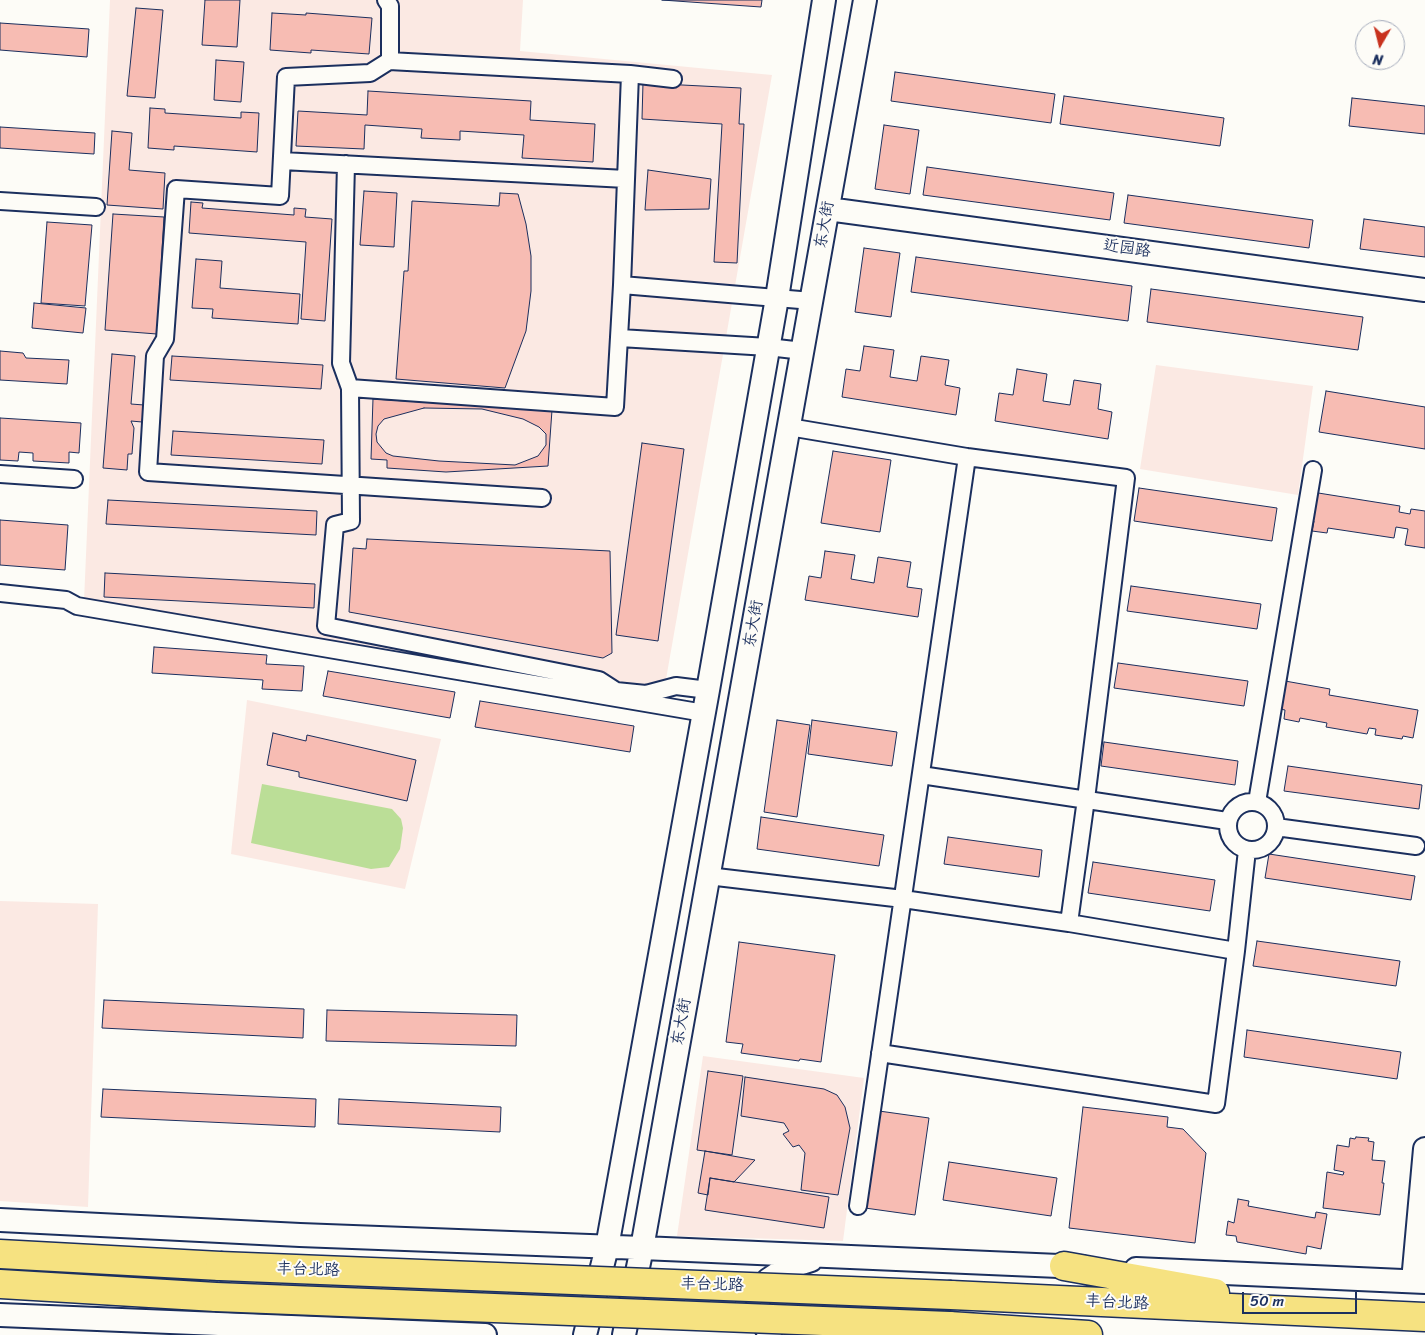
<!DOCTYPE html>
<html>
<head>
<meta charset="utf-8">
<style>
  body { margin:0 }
  #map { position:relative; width:1425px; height:1335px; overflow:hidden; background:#fdfcf7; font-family:Sriracha,sans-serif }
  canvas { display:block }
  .north { position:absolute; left:1355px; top:20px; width:50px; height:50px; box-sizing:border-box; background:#fdfcf7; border:1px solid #a3aaba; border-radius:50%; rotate:188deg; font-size:14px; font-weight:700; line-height:20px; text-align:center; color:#1b2f5e }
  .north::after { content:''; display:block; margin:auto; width:18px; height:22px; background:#c8321e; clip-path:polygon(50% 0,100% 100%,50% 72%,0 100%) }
  .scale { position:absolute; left:1242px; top:1292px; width:115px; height:22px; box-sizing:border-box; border:2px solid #1b2f5e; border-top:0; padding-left:6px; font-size:15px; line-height:18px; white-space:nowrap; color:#1b2f5e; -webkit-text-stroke:4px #fdfcf7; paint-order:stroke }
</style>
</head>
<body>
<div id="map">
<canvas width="1425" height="1335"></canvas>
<div class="north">N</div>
<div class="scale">50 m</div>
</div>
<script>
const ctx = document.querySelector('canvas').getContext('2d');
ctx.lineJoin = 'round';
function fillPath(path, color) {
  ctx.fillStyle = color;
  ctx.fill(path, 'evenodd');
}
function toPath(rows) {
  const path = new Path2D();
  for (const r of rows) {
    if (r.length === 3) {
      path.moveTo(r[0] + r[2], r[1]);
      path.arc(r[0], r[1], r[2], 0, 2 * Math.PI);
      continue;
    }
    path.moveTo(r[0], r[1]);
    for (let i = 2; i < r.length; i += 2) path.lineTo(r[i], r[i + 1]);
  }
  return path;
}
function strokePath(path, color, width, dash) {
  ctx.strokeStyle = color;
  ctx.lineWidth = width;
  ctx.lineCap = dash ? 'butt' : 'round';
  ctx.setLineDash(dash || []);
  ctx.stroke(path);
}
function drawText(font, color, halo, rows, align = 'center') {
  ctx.font = font + ' Sriracha,"LXGW WenKai TC",sans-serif';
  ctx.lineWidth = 4;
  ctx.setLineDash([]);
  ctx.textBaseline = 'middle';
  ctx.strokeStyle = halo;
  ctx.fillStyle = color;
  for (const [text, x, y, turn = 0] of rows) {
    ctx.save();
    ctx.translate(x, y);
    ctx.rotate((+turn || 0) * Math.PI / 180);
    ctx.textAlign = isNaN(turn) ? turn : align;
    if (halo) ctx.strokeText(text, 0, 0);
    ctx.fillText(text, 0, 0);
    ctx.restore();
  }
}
fillPath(toPath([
  [110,0,523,0,520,51,772,75,662,702,84,601],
  [1156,365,1313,386,1298,495,1140,469],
  [247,700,441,739,405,889,231,854],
  [0,901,98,904,88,1207,0,1201],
  [703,1056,864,1078,843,1241,677,1236]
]), '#fbe9e3');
fillPath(toPath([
  [262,784,392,809,401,819,403,828,400,849,389,867,371,869,251,843]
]), '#bbde97');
const building = toPath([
  [205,0,240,0,237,47,202,45,205,0],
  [662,0,762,0,761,7,662,0],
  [136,8,163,10,155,98,127,96,136,8],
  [272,13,306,15,306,13,372,18,369,54,311,50,311,53,270,50,272,13],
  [0,23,89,29,87,57,0,50,0,23],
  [216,60,244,62,241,102,214,100,216,60],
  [895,72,1055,94,1051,123,891,101,895,72],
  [643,83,741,88,739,124,744,124,737,263,714,262,722,124,642,119,643,83],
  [368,91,531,101,530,120,595,124,593,162,522,158,524,135,460,131,460,140,421,138,422,129,365,125,364,149,296,146,298,111,367,115,368,91],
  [1064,96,1224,118,1220,146,1060,124,1064,96],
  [1352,98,1425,106,1425,134,1349,126,1352,98],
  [150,108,165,109,165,113,241,118,241,112,259,113,257,152,174,146,174,150,148,148,150,108],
  [884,125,919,130,910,194,875,189,884,125],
  [0,127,95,133,94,154,0,148,0,127],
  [112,131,132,133,129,170,165,173,163,209,107,205,112,131],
  [927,167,1114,193,1110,220,923,195,927,167],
  [648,170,711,179,709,209,645,210,648,170],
  [364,191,397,193,394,247,360,245,364,191],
  [500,193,518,194,526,224,531,256,531,291,526,331,505,388,396,379,404,271,408,271,412,201,499,206,500,193],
  [1128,195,1313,220,1309,248,1124,223,1128,195],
  [191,202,203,203,202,208,294,215,294,208,306,209,305,217,332,219,325,321,301,319,306,242,189,233,191,202],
  [113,214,164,217,157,334,105,330,113,214],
  [1364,219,1425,227,1425,257,1360,249,1364,219],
  [47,222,92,225,85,306,41,303,47,222],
  [864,248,900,253,891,317,855,312,864,248],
  [916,257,1132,286,1128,321,911,292,916,257],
  [196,259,222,261,220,288,300,294,298,324,212,318,213,309,192,308,196,259],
  [1151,289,1363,317,1358,350,1147,322,1151,289],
  [34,303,86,308,83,333,32,328,34,303],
  [864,346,894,350,890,377,917,381,921,356,949,360,945,385,960,388,956,415,842,397,846,369,860,371,864,346],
  [0,351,23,353,26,358,69,360,67,384,0,380,0,351],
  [112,354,135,356,131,404,144,405,142,422,131,421,134,428,132,454,128,454,127,470,103,468,112,354],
  [172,356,323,365,321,389,170,380,172,356],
  [1017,369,1047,374,1043,401,1070,405,1074,380,1101,384,1098,409,1112,412,1108,439,995,421,999,393,1013,395,1017,369],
  [1326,391,1425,407,1425,449,1319,432,1326,391],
  [373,399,552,410,548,466,446,472,387,468,387,460,371,459,373,399],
  [424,408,482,409,523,419,539,427,546,434,546,445,538,456,515,465,439,461,393,456,386,453,377,442,376,434,378,426,384,419,424,408],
  [0,418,81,423,79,453,69,452,69,463,33,461,33,453,19,452,18,461,0,460,0,418],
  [173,431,324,440,322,464,171,455,173,431],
  [642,443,684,449,658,641,616,635,642,443],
  [833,451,891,460,880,532,821,523,833,451],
  [1139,488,1277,508,1272,541,1134,521,1139,488],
  [1312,492,1400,506,1399,512,1410,514,1411,509,1425,511,1425,548,1405,545,1408,529,1396,527,1394,538,1328,528,1327,533,1312,531,1314,521,1308,520,1312,492],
  [108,500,317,511,316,535,106,524,108,500],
  [0,520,68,525,65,570,0,565,0,520],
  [367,539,610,551,612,653,603,658,349,612,353,548,366,549,367,539],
  [825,551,855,555,851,579,874,583,878,557,911,562,907,587,922,589,918,617,805,600,809,576,821,578,825,551],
  [105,573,315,584,314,608,104,597,105,573],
  [1131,586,1261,604,1257,629,1127,611,1131,586],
  [154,647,267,655,266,664,304,666,302,691,262,689,263,680,152,673,154,647],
  [1118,663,1248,681,1244,706,1114,688,1118,663],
  [328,671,455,692,450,718,323,696,328,671],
  [1285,681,1330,689,1329,695,1418,710,1413,738,1403,736,1402,739,1375,735,1376,729,1369,728,1367,734,1326,727,1327,723,1300,718,1299,722,1284,719,1285,710,1280,709,1285,681],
  [480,701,634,726,630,752,475,727,480,701],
  [777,720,810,725,797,817,764,812,777,720],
  [812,720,897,732,892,766,808,754,812,720],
  [273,733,306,741,307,735,416,760,407,801,299,777,299,772,267,765,273,733],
  [1104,742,1238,761,1235,785,1101,766,1104,742],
  [1288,766,1422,785,1419,809,1284,791,1288,766],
  [761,817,884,835,879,866,757,849,761,817],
  [948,837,1042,850,1039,877,944,864,948,837],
  [1269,854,1415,876,1411,900,1265,878,1269,854],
  [1093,862,1215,880,1210,911,1088,893,1093,862],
  [1257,941,1400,961,1396,986,1253,966,1257,941],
  [739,942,835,955,821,1062,800,1059,799,1061,741,1053,743,1044,726,1042,739,942],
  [104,1000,304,1009,303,1038,102,1028,104,1000],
  [327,1010,517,1015,516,1046,326,1041,327,1010],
  [1247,1030,1401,1052,1397,1079,1244,1057,1247,1030],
  [708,1071,743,1076,732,1155,697,1150,708,1071],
  [745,1077,824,1089,837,1095,845,1107,850,1128,838,1195,801,1190,805,1153,799,1145,793,1147,783,1134,789,1131,784,1123,741,1116,745,1077],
  [103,1089,316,1099,315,1127,101,1117,103,1089],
  [339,1099,501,1107,500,1132,338,1124,339,1099],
  [1083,1107,1168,1117,1167,1127,1183,1129,1206,1153,1195,1243,1069,1228,1083,1107],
  [879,1111,929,1118,915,1215,865,1208,879,1111],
  [1356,1137,1369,1138,1368,1141,1374,1142,1372,1160,1385,1161,1382,1183,1384,1183,1380,1215,1323,1208,1327,1172,1343,1175,1344,1172,1334,1170,1337,1145,1349,1147,1350,1138,1355,1139,1356,1137],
  [705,1151,755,1160,734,1182,710,1178,708,1195,698,1193,705,1151],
  [949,1162,1057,1178,1051,1216,943,1200,949,1162],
  [710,1178,829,1197,824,1228,705,1210,710,1178],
  [1238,1199,1249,1201,1248,1206,1315,1218,1316,1212,1327,1214,1321,1249,1307,1246,1306,1254,1237,1242,1236,1236,1226,1235,1228,1221,1234,1223,1238,1199]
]);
fillPath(building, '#f7bcb3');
strokePath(building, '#1b2f5e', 1);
const street = toPath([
  [386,0,390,6,390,61],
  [630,74,622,285,615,407,350,388,351,521,335,525,326,626,599,680,616,691,646,694,676,686,708,690],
  [282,161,626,179],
  [346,164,341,363,350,388],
  [0,201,96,207],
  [622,285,812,301],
  [620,338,768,347,803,351],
  [789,427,967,457,1126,478,1086,799,1069,923],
  [0,474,74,479],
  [542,498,148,472,155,356,165,339,176,189,280,196,286,77,370,73,389,61,630,74,673,79],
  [0,593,66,600,77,606,704,713],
  [921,775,1227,821],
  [1252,826,24],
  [1257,802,1313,470],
  [1276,827,1416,846],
  [708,876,903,899,1069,923,1236,951,1216,1104,880,1053],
  [1236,951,1247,850],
  [858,1206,967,457]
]);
const secondary = toPath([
  [828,209,1425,290],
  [0,1220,300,1235,642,1248,1082,1267],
  [1136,1269,1425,1282],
  [1413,1281,1425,1149],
  [0,1315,485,1335],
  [585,1335,607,1247,708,690,777,298,824,0],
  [624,1335,642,1248,865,0],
  [770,1335,757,1311,759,1297,768,1280,786,1268,811,1260]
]);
const highway = toPath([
  [0,1254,220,1266],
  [1064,1266,1215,1293],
  [0,1284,216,1297],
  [951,1295,1425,1317],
  [949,1326,1088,1335]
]);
strokePath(street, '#1b2f5e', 20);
strokePath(secondary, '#1b2f5e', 26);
strokePath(highway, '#1b2f5e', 31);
strokePath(street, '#fdfcf7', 16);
strokePath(secondary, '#fdfcf7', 22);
strokePath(highway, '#f6e281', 28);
const highwayBridge = toPath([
  [220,1266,951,1295],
  [216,1297,949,1326]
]);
strokePath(highwayBridge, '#1b2f5e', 31, []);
strokePath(highwayBridge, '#f6e281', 28);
drawText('16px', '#1b2f5e', '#fdfcf7', [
  ["东大街",825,225,-80],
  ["近园路",1127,249,8],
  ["东大街",754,624,-80],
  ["东大街",682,1022,-80],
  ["丰台北路",308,1270,2],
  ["丰台北路",712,1285,2],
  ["丰台北路",1117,1303,3]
]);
</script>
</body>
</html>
